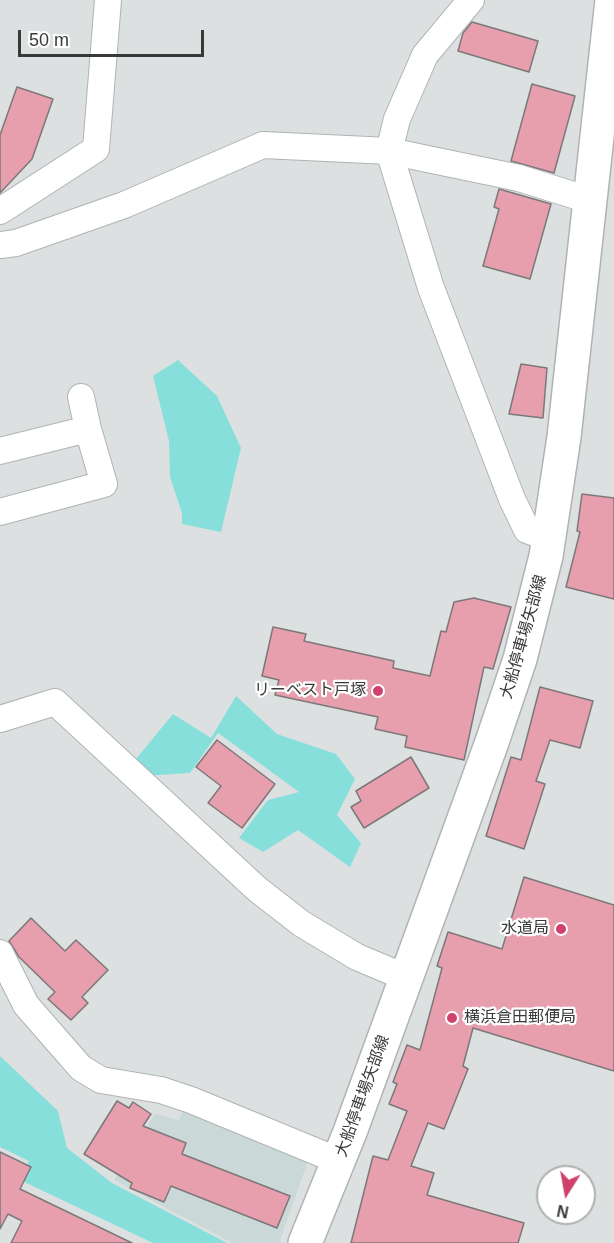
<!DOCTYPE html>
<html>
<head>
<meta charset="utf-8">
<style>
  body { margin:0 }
  #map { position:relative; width:614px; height:1243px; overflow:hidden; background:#dce0e0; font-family:Arial,sans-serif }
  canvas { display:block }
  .north { position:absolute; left:536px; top:1165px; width:60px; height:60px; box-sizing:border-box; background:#fff; border:2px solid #afb0b0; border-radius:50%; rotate:191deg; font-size:16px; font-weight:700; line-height:24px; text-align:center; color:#383a3a }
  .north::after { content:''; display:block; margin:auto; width:21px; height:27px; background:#d0426e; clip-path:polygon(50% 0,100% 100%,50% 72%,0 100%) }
  .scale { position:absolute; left:18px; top:30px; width:186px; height:27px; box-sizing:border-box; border:3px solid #383a3a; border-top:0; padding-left:8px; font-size:18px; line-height:21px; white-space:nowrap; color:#383a3a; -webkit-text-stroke:4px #fff; paint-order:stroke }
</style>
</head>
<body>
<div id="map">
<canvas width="614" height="1243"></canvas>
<div class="north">N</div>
<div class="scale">50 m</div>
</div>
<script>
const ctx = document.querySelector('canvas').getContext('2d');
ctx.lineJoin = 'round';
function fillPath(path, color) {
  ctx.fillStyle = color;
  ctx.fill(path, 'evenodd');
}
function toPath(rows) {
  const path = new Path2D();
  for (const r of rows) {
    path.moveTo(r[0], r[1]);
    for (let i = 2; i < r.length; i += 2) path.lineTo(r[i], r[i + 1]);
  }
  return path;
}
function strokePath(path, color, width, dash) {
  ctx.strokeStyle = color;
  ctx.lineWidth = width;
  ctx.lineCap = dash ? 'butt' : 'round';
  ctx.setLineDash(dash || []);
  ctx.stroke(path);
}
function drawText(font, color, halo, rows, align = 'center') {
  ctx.font = font + ' Arial,"Noto Sans JP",sans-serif';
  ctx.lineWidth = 4.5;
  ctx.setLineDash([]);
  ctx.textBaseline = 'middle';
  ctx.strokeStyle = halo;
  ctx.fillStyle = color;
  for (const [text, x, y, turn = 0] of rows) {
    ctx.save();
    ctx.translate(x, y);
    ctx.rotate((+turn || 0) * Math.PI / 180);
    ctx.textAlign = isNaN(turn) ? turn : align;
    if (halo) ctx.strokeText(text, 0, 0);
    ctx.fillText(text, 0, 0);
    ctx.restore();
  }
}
fillPath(toPath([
  [183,1110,308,1161,279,1243,232,1243,114,1180,155,1114,179,1120]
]), '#cad8d7');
fillPath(toPath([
  [178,360,217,396,241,448,221,532,182,524,182,513,170,477,169,441,153,376],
  [236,696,277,734,336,754,355,779,337,815,361,843,350,867,298,830,263,852,239,838,268,800,299,792,218,733,190,773,144,776,131,765,173,714,211,738],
  [0,1056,58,1111,67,1148,112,1183,227,1243,153,1243,20,1180,29,1161,0,1147]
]), '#87dfdb');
const building = toPath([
  [472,22,538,41,529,72,458,51,463,33,472,22],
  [532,84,575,96,554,173,511,161,532,84],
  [17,87,53,99,32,159,0,193,0,135,17,87],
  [499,189,551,204,530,279,483,266,499,209,494,207,499,189],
  [521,364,547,368,543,418,509,414,521,364],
  [582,494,614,498,614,599,566,587,580,532,577,531,582,494],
  [474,598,511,607,493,669,484,667,464,760,405,747,407,736,375,729,378,717,275,695,279,680,262,676,273,627,306,634,304,641,394,661,393,668,430,676,441,631,446,632,454,602,474,598],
  [540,687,593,701,580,748,550,740,536,781,545,784,524,849,486,836,511,757,521,760,540,687],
  [217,740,275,784,242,828,208,803,221,786,196,767,217,740],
  [411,757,429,788,364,828,351,807,361,801,356,791,411,757],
  [524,877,614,905,614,1071,473,1028,463,1066,468,1069,444,1129,428,1123,411,1166,434,1173,427,1195,524,1223,518,1243,351,1243,373,1156,388,1160,407,1111,389,1104,397,1084,393,1082,407,1045,420,1050,442,968,437,966,448,932,502,949,524,877],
  [31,918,65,951,76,940,108,970,82,997,88,1003,71,1020,48,999,55,992,19,957,9,941,31,918],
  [117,1101,129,1108,133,1102,151,1114,143,1126,186,1143,182,1154,290,1196,277,1228,171,1186,164,1202,130,1188,132,1183,84,1154,117,1101],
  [0,1152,31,1167,20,1189,132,1243,11,1243,22,1221,8,1214,0,1229,0,1152]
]);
fillPath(building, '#e79fae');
strokePath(building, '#7c7879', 1.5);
const street = toPath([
  [471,0,425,55,397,119,389,151,431,288,512,499,527,530,549,538],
  [0,211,96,149,108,0],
  [0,245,16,243,124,205,263,145,389,151,519,178,589,200],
  [0,451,88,429,81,397],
  [0,512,104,484,88,429],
  [0,719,55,702,257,889,302,924,357,957,407,978],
  [0,953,26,1005,81,1068,101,1080,161,1090,191,1100,339,1161]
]);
const secondary = toPath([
  [305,1243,350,1132,492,742,520,659,546,556,564,437,612,0]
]);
strokePath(street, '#afb4b3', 28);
strokePath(secondary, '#afb4b3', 36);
strokePath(street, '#fff', 26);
strokePath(secondary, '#fff', 33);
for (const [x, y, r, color] of [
  [378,691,6,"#d0426e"],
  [561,929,6,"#d0426e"],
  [452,1018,6,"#d0426e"]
]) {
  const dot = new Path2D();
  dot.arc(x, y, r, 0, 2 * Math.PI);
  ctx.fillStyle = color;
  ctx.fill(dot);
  strokePath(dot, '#fff', 2);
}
drawText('16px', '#383a3a', '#fff', [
  ["大船停車場矢部線",524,637,-74],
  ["大船停車場矢部線",363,1096,-70]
]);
drawText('16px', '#383a3a', '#fff', [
  ["リーベスト戸塚",366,691],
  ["水道局",549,929],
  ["横浜倉田郵便局",464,1018,"left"]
], 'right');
</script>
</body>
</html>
